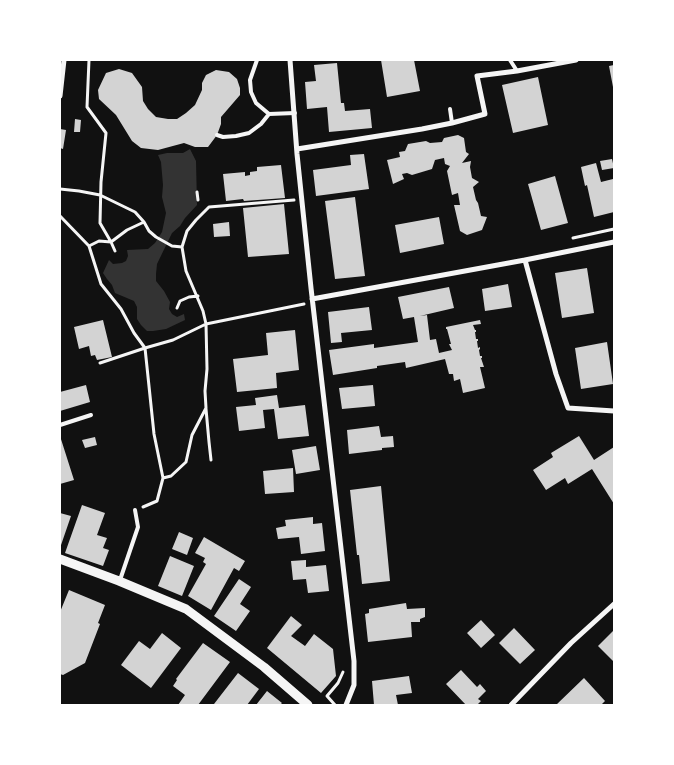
<!DOCTYPE html>
<html>
<head>
<meta charset="utf-8">
<style>
  body { margin:0 }
  #map { position:relative; width:674px; height:765px; overflow:hidden; background:#111; font-family:"Sofia Sans Condensed",sans-serif }
  canvas { display:block }
  .frame { position:absolute; inset:0; border:61px solid #fff; pointer-events:none }
</style>
</head>
<body>
<div id="map">
<canvas width="674" height="765"></canvas>
<div class="frame"></div>
</div>
<script>
const ctx = document.querySelector('canvas').getContext('2d');
ctx.lineJoin = 'round';
function fillPath(path, color) {
  ctx.fillStyle = color;
  ctx.fill(path, 'evenodd');
}
function toPath(rows) {
  const path = new Path2D();
  for (const r of rows) {
    path.moveTo(r[0], r[1]);
    for (let i = 2; i < r.length; i += 2) path.lineTo(r[i], r[i + 1]);
  }
  return path;
}
function strokePath(path, color, width, dash) {
  ctx.strokeStyle = color;
  ctx.lineWidth = width;
  ctx.lineCap = dash ? 'butt' : 'round';
  ctx.setLineDash(dash || []);
  ctx.stroke(path);
}
fillPath(toPath([
  [190,149,196,161,197,205,185,218,180,226,172,233,157,264,156,274,156,281,164,291,170,302,169,309,172,314,177,317,184,314,185,320,166,329,153,331,147,331,141,325,137,319,137,307,134,301,115,293,112,285,107,279,103,273,109,260,113,264,122,263,126,261,128,256,127,250,148,249,155,243,162,232,166,213,162,197,163,185,161,162,158,155,167,153,183,153]
]), '#333');
fillPath(toPath([
  [381,60,414,60,420,91,387,97],
  [337,63,341,103,344,103,345,111,370,109,372,128,329,132,327,107,307,109,305,82,316,81,314,65],
  [614,65,614,86,613,87,609,66],
  [119,69,132,73,142,87,143,101,148,109,156,117,168,119,177,119,186,113,195,105,202,90,202,83,206,75,216,70,229,72,237,79,240,88,240,95,221,117,221,124,217,135,208,147,195,147,184,143,158,150,141,148,132,141,116,115,99,99,98,90,106,73],
  [538,77,548,125,513,133,502,85],
  [75,119,81,120,80,132,74,132],
  [60,129,66,130,63,149,60,148],
  [458,135,464,138,466,152,469,154,462,163,471,161,470,167,472,178,479,182,473,187,476,200,478,203,481,216,487,217,482,230,467,235,460,231,454,205,460,205,458,193,452,195,447,171,450,166,445,164,444,158,435,160,432,169,412,175,407,173,402,174,404,179,393,184,387,160,400,157,399,152,405,151,408,144,426,141,430,143,442,142,444,138],
  [364,154,369,189,316,196,313,170,351,165,350,155],
  [612,159,614,168,602,170,600,161],
  [596,163,601,182,613,179,614,185,614,212,594,217,587,185,585,186,581,167],
  [281,165,285,198,244,201,243,199,226,201,223,174,245,172,245,176,250,175,250,172,257,171,257,167],
  [555,176,568,223,541,230,528,184],
  [355,197,365,276,335,279,325,201],
  [284,204,289,254,248,257,243,208],
  [439,217,444,244,400,253,395,225],
  [229,222,230,236,214,237,213,224],
  [587,268,594,313,562,318,555,273],
  [508,284,512,307,485,311,482,289],
  [449,287,454,308,420,316,427,315,430,340,436,339,439,353,452,350,449,344,451,344,447,329,446,329,446,327,480,320,481,324,473,325,475,330,476,330,476,332,475,332,476,339,478,339,478,341,477,341,478,348,480,347,480,349,479,350,480,356,482,356,482,358,481,358,484,367,480,367,485,388,463,393,460,379,454,381,453,374,449,374,445,359,406,368,405,362,377,366,377,368,333,375,329,350,374,344,374,348,418,342,414,317,403,319,398,297],
  [369,307,372,330,341,333,342,342,331,343,328,312],
  [103,320,112,357,97,360,95,355,91,356,89,346,79,349,74,327],
  [295,330,299,370,276,373,277,388,237,392,233,359,268,355,266,333],
  [607,342,613,384,581,389,575,348],
  [86,385,90,402,60,411,60,392],
  [373,385,375,406,342,409,339,388],
  [277,395,279,408,305,405,309,436,278,439,274,409,263,410,265,428,239,431,236,407,256,405,255,398],
  [379,426,381,437,393,436,394,447,382,448,382,450,349,454,347,430],
  [60,436,74,480,60,484],
  [579,436,594,460,614,447,614,504,592,469,568,484,565,478,546,490,533,470,553,457,551,453],
  [95,437,97,445,85,448,82,440],
  [316,446,320,470,296,474,292,450],
  [293,468,294,492,265,494,263,471],
  [381,486,390,581,362,584,359,555,357,555,350,490],
  [82,505,105,513,97,535,107,538,103,548,109,550,103,566,65,553],
  [60,513,71,516,60,548],
  [313,517,313,524,322,523,325,551,301,554,299,537,278,539,276,528,286,526,285,520],
  [179,532,193,538,187,555,172,549],
  [204,537,245,561,239,571,234,568,211,610,188,596,206,564,203,562,205,558,195,553],
  [170,556,194,566,182,596,158,586],
  [306,560,306,567,326,565,329,591,308,593,306,579,293,580,291,561],
  [239,579,251,587,240,604,250,611,236,631,214,616],
  [69,590,105,605,98,623,100,624,85,663,63,675,60,674,60,612],
  [406,603,407,609,425,608,425,617,420,619,420,622,411,622,412,637,368,642,365,614,369,613,369,609],
  [291,616,302,625,291,636,305,646,314,634,333,649,336,676,321,693,267,648],
  [481,620,495,635,481,648,467,633],
  [514,628,535,650,520,664,499,643],
  [614,630,614,662,598,646],
  [162,633,181,648,151,688,121,665,139,641,150,649],
  [203,643,230,662,198,705,178,705,185,695,173,686,177,680,176,679],
  [461,670,477,687,480,684,486,691,478,699,481,701,477,705,466,705,446,684],
  [238,673,259,689,247,705,216,705,214,704],
  [409,676,412,693,396,695,398,705,374,705,372,681],
  [584,678,605,701,601,705,556,705],
  [267,691,282,703,280,705,256,705]
]), '#d3d3d3');
strokePath(toPath([
  [89,60,87,107,106,133,101,182,100,223,111,242,115,251],
  [60,189,79,191,100,195,135,212,144,222],
  [197,192,198,200],
  [60,216,89,246,101,284,121,309,134,333,145,348,154,434,163,478,157,501,143,507],
  [573,238,614,229],
  [89,246,99,241,111,242,127,230,144,222,149,231,156,237,172,246,182,247,186,271,203,311,206,324,207,369,205,391,206,408,192,435,186,462,171,476,163,478],
  [182,247,187,231,196,220,209,207,294,200],
  [177,308,180,301,189,297,198,296],
  [100,363,145,348,173,340,206,324,304,304],
  [206,409,209,442,211,460],
  [335,705,327,696,338,683,343,672]
]), '#f5f5f5', 3);
strokePath(toPath([
  [257,60,250,80,251,92,256,103,269,114,295,113],
  [510,60,517,71],
  [450,109,452,123],
  [217,135,223,137,236,136,249,133,261,124,269,114],
  [60,425,91,415],
  [120,580,138,527,135,510]
]), '#f5f5f5', 4);
strokePath(toPath([
  [290,60,297,154,311,288,354,661,354,685,346,705],
  [60,96,64,60],
  [297,149,422,129,452,123,485,114,477,76,517,71,576,60],
  [525,260,556,374,568,408,614,411],
  [312,299,525,260,614,242],
  [511,705,571,643,614,604]
]), '#f5f5f5', 5);
strokePath(toPath([
  [60,559,119,581,186,609,264,667,308,705]
]), '#f5f5f5', 9);
</script>
</body>
</html>
